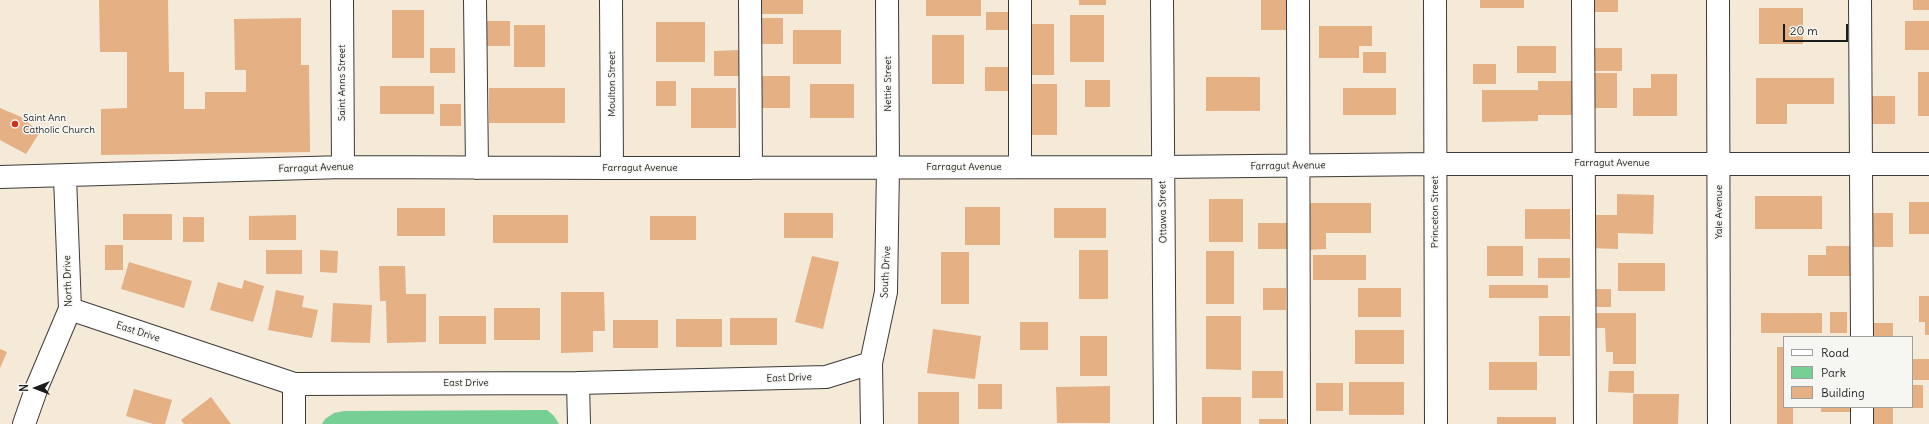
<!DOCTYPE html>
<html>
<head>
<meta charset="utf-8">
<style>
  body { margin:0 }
  #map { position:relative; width:1929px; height:424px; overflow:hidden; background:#f5e9d8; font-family:Delius,sans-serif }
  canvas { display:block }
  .legend { position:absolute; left:1783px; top:336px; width:130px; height:72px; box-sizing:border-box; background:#f6f6f2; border:1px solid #9f9f9c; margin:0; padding:5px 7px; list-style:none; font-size:12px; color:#1c1c1c }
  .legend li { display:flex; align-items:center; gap:8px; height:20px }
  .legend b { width:20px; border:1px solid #9f9f9c }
  .north { position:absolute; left:16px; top:368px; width:40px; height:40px; -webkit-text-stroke:3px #f6f6f2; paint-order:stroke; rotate:270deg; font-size:11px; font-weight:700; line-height:16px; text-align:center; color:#1c1c1c }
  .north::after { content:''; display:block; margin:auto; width:14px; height:18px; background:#1c1c1c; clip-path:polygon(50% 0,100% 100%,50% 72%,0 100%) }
  .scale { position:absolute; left:1783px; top:24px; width:65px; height:18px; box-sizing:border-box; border:2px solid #1c1c1c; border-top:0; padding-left:5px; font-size:12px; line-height:14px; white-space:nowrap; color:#1c1c1c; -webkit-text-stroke:3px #f6f6f2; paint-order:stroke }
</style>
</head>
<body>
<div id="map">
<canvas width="1929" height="424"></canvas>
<ul class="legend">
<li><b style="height:5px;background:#fff"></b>Road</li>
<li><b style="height:11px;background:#76cf95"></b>Park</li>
<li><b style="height:11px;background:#e4b084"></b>Building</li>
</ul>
<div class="north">N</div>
<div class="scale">20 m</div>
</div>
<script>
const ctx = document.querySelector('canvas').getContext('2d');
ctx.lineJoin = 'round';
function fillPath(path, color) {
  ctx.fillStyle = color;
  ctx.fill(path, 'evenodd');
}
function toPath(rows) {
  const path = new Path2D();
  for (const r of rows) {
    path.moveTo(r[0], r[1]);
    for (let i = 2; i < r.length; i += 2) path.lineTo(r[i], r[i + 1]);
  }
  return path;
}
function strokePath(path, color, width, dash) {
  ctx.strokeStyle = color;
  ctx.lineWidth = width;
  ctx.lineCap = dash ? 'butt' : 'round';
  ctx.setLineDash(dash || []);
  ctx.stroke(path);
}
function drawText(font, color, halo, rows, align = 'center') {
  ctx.font = font + ' Delius,sans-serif';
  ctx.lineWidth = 3;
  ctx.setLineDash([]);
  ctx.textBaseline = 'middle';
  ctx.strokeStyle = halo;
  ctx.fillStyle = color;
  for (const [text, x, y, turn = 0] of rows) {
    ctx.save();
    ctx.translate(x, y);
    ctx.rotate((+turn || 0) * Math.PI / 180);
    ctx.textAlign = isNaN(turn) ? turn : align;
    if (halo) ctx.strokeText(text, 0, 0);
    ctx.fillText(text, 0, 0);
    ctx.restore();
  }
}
fillPath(toPath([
  [547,410,554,416,559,424,322,424,325,419,334,413,344,411]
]), '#76cf95');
fillPath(toPath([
  [99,0,168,0,169,72,184,72,184,109,205,109,205,92,246,92,246,70,235,70,234,19,301,18,301,65,309,65,310,152,101,155,101,109,127,108,127,52,100,52],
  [759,0,803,0,803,14,759,14],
  [926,0,981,0,981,16,926,16],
  [1079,0,1106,0,1106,5,1079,5],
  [1261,0,1286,0,1286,30,1261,30],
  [1480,0,1524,0,1524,8,1480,8],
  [1588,0,1618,0,1618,12,1588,12],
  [1913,0,1929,0,1929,10,1913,10],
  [1759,8,1803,8,1803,44,1759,44],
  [392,10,424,10,424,58,392,58],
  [986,12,1012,12,1012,30,986,30],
  [1070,15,1104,15,1104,62,1070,62],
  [757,18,783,18,783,44,757,44],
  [483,21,510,21,510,46,483,46],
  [1905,21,1929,21,1929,50,1905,50],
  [656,22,705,22,705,62,656,62],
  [1028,24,1054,24,1054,75,1028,75],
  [514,25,545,25,545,67,514,67],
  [1319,26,1372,26,1372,46,1359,46,1359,58,1319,58],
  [793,30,841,30,841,64,793,64],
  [932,35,964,35,964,84,932,84],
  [1517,46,1556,46,1556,73,1517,73],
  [430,48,455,48,455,73,430,73],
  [1595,48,1622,48,1622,71,1595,71],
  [739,50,739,76,714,76,714,51],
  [1363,52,1386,52,1386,73,1363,73],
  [1473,64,1496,64,1496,84,1473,84],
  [985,67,1012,67,1012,91,985,91],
  [1918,72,1929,72,1929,116,1918,116],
  [1589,73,1617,73,1617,108,1589,108],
  [1651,74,1677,74,1677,116,1633,116,1633,88,1651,88],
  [757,76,790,76,790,108,757,108],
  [1206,77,1260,77,1260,111,1206,111],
  [1756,78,1834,78,1834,104,1787,104,1787,124,1756,124],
  [1085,80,1110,80,1110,107,1085,107],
  [656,81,676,81,676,106,656,106],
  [1538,81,1572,81,1572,115,1538,115,1538,121,1482,122,1482,90,1538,90],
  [810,84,854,84,854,118,810,118],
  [1028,84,1057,84,1057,135,1028,135],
  [380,86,434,86,434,114,380,114],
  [489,88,565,88,565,123,489,123],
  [691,88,736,88,736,128,691,128],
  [1343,88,1396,88,1396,115,1343,115],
  [1870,96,1895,96,1895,124,1870,124],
  [440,104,461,104,461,126,440,126],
  [0,108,21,117,40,132,26,154,0,140],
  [1617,194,1654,195,1653,234,1618,233,1618,249,1589,248,1589,215,1617,215],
  [1755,196,1822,196,1822,229,1755,229],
  [1209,199,1243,199,1243,242,1209,242],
  [1909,202,1929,202,1929,234,1909,234],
  [1306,203,1371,203,1371,233,1326,233,1326,249,1306,250],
  [965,207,1000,207,1000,245,965,245],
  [397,208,445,208,445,236,397,236],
  [1054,208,1106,208,1106,238,1054,238],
  [1525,209,1570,209,1570,239,1525,239],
  [784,213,833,213,833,238,784,238],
  [1869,213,1893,213,1893,247,1869,247],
  [123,214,172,214,172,240,123,240],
  [296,215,296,240,249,240,249,216],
  [493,215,568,215,568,243,493,243],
  [650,216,696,216,696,240,650,240],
  [183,217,204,217,204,242,183,242],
  [1258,223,1289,223,1289,249,1258,249],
  [105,245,123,245,123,270,105,270],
  [1487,246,1523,246,1523,276,1487,276],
  [1826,246,1852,246,1852,276,1808,276,1808,255,1826,255],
  [266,250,302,250,302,274,266,274],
  [320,250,338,251,337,273,320,272],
  [1079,250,1108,250,1108,299,1079,299],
  [1206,251,1234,251,1234,304,1206,304],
  [941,252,969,252,969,304,941,304],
  [1313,255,1366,255,1366,280,1313,280],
  [812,256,839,262,823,329,795,322],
  [1538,258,1570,258,1570,278,1538,278],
  [129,262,192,281,184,308,121,289],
  [1618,263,1665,263,1665,291,1618,291],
  [379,266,405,266,406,294,426,294,426,342,387,343,386,301,380,301],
  [244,280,264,286,253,322,210,310,218,282,242,289],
  [1489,285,1548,285,1548,298,1489,298],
  [1263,288,1286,288,1286,310,1263,310],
  [1358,288,1401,288,1401,317,1358,317],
  [1590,289,1611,289,1611,307,1590,307],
  [276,290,304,296,302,307,318,310,312,338,268,330],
  [561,292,604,292,605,331,593,331,593,352,561,353],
  [1919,296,1929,296,1929,335,1925,335,1925,322,1919,322],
  [333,303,372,305,370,343,331,342],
  [494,308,540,308,540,340,494,340],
  [1830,312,1847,312,1847,333,1830,333],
  [1592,313,1636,313,1636,364,1613,364,1613,352,1606,352,1605,328,1592,328],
  [1761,313,1822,313,1822,333,1761,333],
  [439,316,486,316,486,344,439,344],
  [1206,316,1241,316,1241,370,1206,369],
  [1539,316,1570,316,1570,356,1539,356],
  [730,318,777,318,777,345,730,345],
  [676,319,722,319,722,347,676,347],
  [613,320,658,320,658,348,613,348],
  [1020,322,1048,322,1048,350,1020,350],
  [1869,323,1893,323,1893,337,1869,337],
  [933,329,981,336,975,379,927,373],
  [1355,330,1404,330,1404,364,1355,364],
  [1080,336,1107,336,1107,376,1080,376],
  [1777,347,1784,347,1784,407,1793,407,1793,424,1777,424],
  [0,349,7,352,0,368],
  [1912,359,1929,359,1929,380,1912,380],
  [1489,362,1537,362,1537,390,1489,390],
  [1252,371,1283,371,1283,398,1252,398],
  [1609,371,1634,371,1634,393,1608,392],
  [1349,382,1404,382,1404,415,1349,415],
  [1316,383,1343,383,1343,411,1316,411],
  [978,384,1002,384,1002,409,978,409],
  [1912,385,1923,385,1923,408,1912,408],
  [1110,386,1110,423,1057,423,1056,387],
  [134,389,172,400,165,424,153,424,126,416],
  [918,392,959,392,959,424,918,424],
  [1633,394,1679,394,1678,424,1633,424],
  [211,397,231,424,184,424,181,420],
  [1202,397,1241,397,1241,424,1202,424],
  [1821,407,1854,407,1854,412,1821,412],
  [1870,407,1893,407,1893,424,1870,424],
  [1497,417,1556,417,1556,424,1497,424],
  [1259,419,1286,419,1286,424,1259,424]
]), '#e4b084');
const minor = toPath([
  [342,0,343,167],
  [475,0,477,168],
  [611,0,612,168],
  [750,0,751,168],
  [1020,0,1020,167],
  [1162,0,1165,424],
  [1298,0,1299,424],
  [1435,0,1436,424],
  [1583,0,1585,424],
  [1718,0,1719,424],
  [1860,0,1862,337],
  [0,177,343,167,612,168,1162,167,1435,164,1929,164],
  [70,309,294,384,578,383,826,377,871,363],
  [578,383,579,424],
  [294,384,294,424],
  [1862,407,1862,424],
  [24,424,37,387,70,309,65,177],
  [872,424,871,363,886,292,888,167,887,0]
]);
strokePath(minor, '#3d3b38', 24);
strokePath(minor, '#fff', 22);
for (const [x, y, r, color] of [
  [15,124,4,"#c8321e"]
]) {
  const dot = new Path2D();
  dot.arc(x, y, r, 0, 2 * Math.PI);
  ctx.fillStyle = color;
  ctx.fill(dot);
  strokePath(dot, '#f6f6f2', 1.5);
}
drawText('10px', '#1c1c1c', '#f6f6f2', [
  ["Saint Anns Street",342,83,-90],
  ["Moulton Street",612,84,-90],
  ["Nettie Street",888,84,-90],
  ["Farragut Avenue",1612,163],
  ["Farragut Avenue",1288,166,-1],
  ["Farragut Avenue",964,167],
  ["Farragut Avenue",316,168,-2],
  ["Farragut Avenue",640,168],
  ["Ottawa Street",1163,212,-91],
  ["Princeton Street",1435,212,-90],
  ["Yale Avenue",1719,212,-90],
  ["South Drive",886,272,-87],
  ["North Drive",68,281,-92],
  ["East Drive",138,332,18],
  ["East Drive",789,378,-2],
  ["East Drive",466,383]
]);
drawText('10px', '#1c1c1c', '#f6f6f2', [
  ["Saint Ann",23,118],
  ["Catholic Church",23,130]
], 'left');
</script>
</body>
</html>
